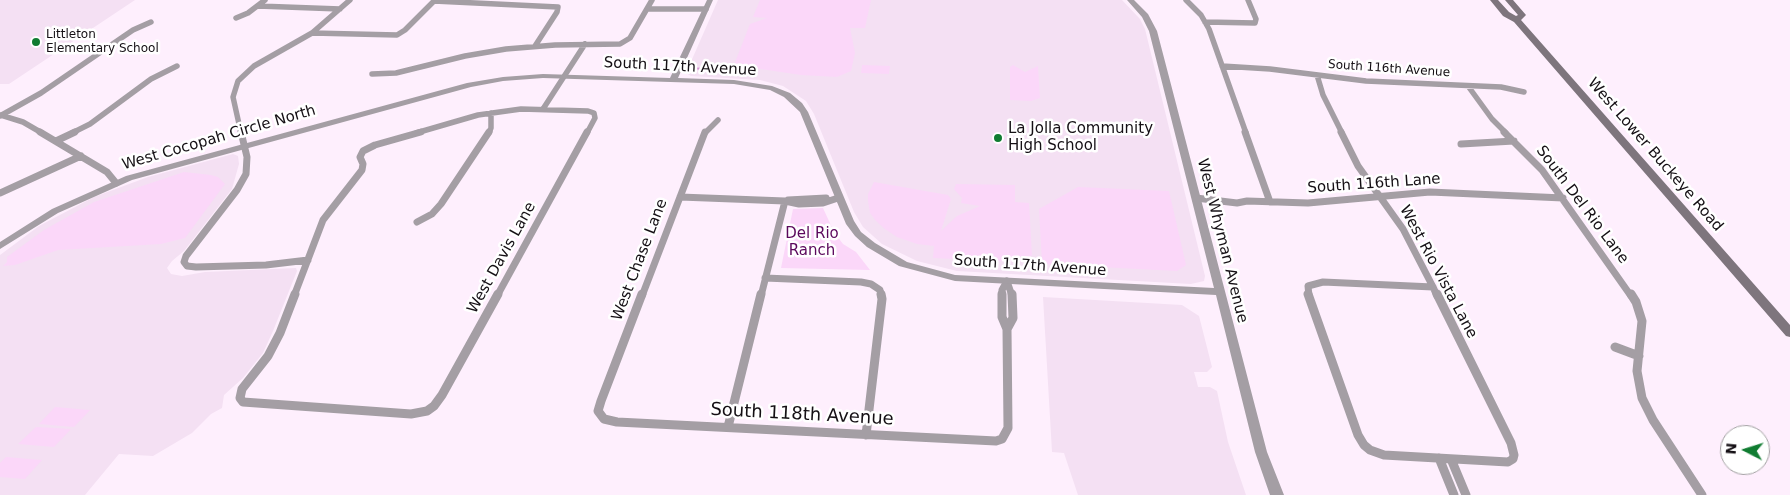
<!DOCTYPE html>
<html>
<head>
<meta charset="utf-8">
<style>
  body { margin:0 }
  #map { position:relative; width:1790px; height:495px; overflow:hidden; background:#feeffd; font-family:"DejaVu Sans",sans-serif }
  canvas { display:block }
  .north { position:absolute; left:1720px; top:425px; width:50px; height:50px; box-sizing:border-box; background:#fff; border:1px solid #a19fa1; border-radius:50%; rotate:275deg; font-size:14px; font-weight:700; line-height:20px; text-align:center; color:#140f14 }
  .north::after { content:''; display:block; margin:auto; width:18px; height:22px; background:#107c31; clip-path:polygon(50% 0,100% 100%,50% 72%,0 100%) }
</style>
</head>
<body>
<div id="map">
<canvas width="1790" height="495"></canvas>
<div class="north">N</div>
</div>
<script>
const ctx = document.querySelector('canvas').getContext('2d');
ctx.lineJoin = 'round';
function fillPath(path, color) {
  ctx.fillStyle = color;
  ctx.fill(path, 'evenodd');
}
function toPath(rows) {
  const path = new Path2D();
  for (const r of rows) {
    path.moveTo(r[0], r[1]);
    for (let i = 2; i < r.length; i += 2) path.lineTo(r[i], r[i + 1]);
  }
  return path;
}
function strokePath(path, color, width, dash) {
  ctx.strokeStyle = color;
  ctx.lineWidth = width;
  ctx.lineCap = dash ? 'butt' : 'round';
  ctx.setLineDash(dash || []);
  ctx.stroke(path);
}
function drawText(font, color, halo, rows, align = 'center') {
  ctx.font = font + ' "DejaVu Sans",sans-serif';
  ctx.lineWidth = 5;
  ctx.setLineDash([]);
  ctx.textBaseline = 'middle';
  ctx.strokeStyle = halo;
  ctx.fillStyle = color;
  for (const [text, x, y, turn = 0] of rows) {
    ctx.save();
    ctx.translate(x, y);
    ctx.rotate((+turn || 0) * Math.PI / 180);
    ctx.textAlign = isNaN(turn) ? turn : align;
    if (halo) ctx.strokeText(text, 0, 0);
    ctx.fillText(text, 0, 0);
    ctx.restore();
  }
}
fillPath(toPath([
  [0,0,135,0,9,84,0,84],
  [718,0,1122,0,1140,19,1145,29,1205,276,1204,281,1191,284,957,271,917,261,882,244,863,227,854,212,814,114,806,101,783,86,760,80,691,76,686,73],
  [233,154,238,156,239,164,232,189,184,251,172,261,167,268,171,274,182,276,205,272,296,268,297,271,273,331,263,353,243,378,224,395,222,408,211,414,192,433,153,456,119,454,85,495,0,495,0,255,39,226,94,197,148,177],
  [1043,297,1182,305,1199,316,1212,367,1207,372,1194,372,1196,379,1198,387,1210,387,1217,391,1228,442,1246,495,1078,495,1064,453,1052,452]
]), '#f4e0f3');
fillPath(toPath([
  [760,0,871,0,865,28,850,28,855,53,851,71,837,77,801,75,734,65,750,24,767,18,753,17],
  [862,65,890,66,889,74,861,73],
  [1013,65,1025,72,1038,66,1040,98,1031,101,1010,100,1010,67],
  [184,172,211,175,218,177,225,184,185,238,161,244,58,250,15,265,3,266,7,262,7,257,44,230,94,202],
  [874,182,948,195,951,199,941,231,957,216,980,206,961,203,962,198,954,189,956,184,1015,185,1015,202,1029,203,1032,255,1022,262,933,258,934,246,917,244,897,237,885,229,876,221,870,213,868,201,868,194],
  [1078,187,1169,191,1186,265,1177,271,1042,264,1039,209],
  [823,208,834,232,843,244,856,252,870,270,781,268,793,209],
  [55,407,90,410,74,427,39,424],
  [36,427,71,429,54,447,18,444],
  [6,457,42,460,25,479,0,477,0,463]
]), '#fbd7f9');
strokePath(toPath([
  [689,68,705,69]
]), '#d694d4', 2);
strokePath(toPath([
  [1186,0,1201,15,1209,29,1246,133],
  [434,1,558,7,557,12,535,46],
  [258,6,340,9],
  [647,9,706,9],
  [236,18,248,13,265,0],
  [1205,22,1255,23,1256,19,1248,0],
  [312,33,397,35,405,30,435,0],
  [1222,66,1270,69,1366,81,1501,87,1524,92],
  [372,74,396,73,465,56,506,49,555,45,620,44,630,38,652,0],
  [1317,75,1323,95,1342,133],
  [1468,86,1492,119,1506,133],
  [543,109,585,44],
  [0,115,23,122,42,133],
  [0,116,41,93,133,30,151,22],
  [72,133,90,124,151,79,177,66],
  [241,133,233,97,238,81,254,66,312,33,350,0],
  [416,133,478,115,521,109,588,111,594,113,595,118,587,133],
  [489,133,491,128,491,113],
  [705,133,718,120]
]), '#a49ea4', 5.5);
strokePath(toPath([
  [40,132,107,172,116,183],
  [241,132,247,157,246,174,237,190,186,256,184,262,187,266,196,267,266,265,308,260],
  [1245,132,1270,202],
  [1341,132,1358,166,1403,229,1433,287],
  [1504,132,1542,170,1631,296],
  [56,141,75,132],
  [1461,144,1514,141],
  [0,193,81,156],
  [680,197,785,201,799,204,823,203,838,198],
  [1196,198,1237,203,1247,201,1308,203,1430,192,1563,198],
  [788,200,826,198],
  [417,222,432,214,441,204,489,132],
  [765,278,861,282,871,284,880,290,881,296],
  [1433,287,1437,296],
  [294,296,323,220,362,170,363,164,360,157,363,151,375,145,421,132],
  [497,296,587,132],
  [642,296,705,132],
  [761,296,785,201],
  [1002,296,1002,290,1007,281,1012,296],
  [1309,296,1308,286,1323,282,1433,287]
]), '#a49ea4', 7);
strokePath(toPath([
  [295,294,280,333,268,356,242,389,240,398,243,402,411,414,427,411,434,406,442,395,498,294],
  [642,294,601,401,598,411,604,419,617,422,996,441,1002,439,1008,428,1007,329],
  [1002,294,1002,317,1007,329],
  [1308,294,1358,435,1364,445,1370,450,1384,455,1508,462,1513,459,1514,455,1511,443,1437,294],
  [1631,294,1636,302,1642,321,1637,371,1642,398,1653,420,1702,495],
  [1007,329,1013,318,1012,294],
  [1615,347,1639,356],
  [728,427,761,294],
  [866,435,882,299,881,294],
  [1439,458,1454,495],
  [1451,459,1466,495]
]), '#a49ea4', 9);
fillPath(toPath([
  [707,0,713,0,678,78,734,80,772,86,790,93,802,103,808,112,854,221,861,232,875,243,907,262,955,275,1214,288,1149,31,1142,17,1127,0,1134,0,1148,14,1157,31,1267,452,1284,495,1270,495,1255,452,1216,295,955,281,899,266,867,247,855,236,846,224,800,112,784,97,770,90,734,84,543,78,503,81,471,87,132,180,58,213,0,249,0,242,52,209,126,176,467,83,503,77,543,74,670,78,707,0]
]), '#a49ea4');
fillPath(toPath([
  [1490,0,1498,0,1509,12,1516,16,1518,15,1505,0,1513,0,1526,15,1521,20,1790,325,1790,337,1786,336,1514,22,1503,16,1490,0]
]), '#7e757d');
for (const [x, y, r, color] of [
  [36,42,5,"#107c31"],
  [998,138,5,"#107c31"]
]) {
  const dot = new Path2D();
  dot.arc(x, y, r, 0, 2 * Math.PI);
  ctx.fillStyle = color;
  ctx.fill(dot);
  strokePath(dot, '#fff', 2);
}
drawText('12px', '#140f14', '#fff', [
  ["Littleton",46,35],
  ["Elementary School",46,49]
], 'left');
drawText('12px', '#140f14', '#fff', [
  ["South 116th Avenue",1389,69,4]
]);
drawText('15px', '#140f14', '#fff', [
  ["South 117th Avenue",680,67,3],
  ["West Cocopah Circle North",219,138,-16],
  ["West Lower Buckeye Road",1655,155,49],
  ["South 116th Lane",1374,184,-4],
  ["South Del Rio Lane",1582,205,53],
  ["West Whyman Avenue",1222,241,76],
  ["West Davis Lane",502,258,-61],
  ["West Chase Lane",640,260,-69],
  ["South 117th Avenue",1030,266,4],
  ["West Rio Vista Lane",1438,272,62]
]);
drawText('15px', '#140f14', '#fff', [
  ["La Jolla Community",1008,129],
  ["High School",1008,146]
], 'left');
drawText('15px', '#5b085c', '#fff', [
  ["Del Rio",812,234],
  ["Ranch",812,251]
]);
drawText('18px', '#140f14', '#fff', [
  ["South 118th Avenue",802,415,3]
]);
</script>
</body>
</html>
